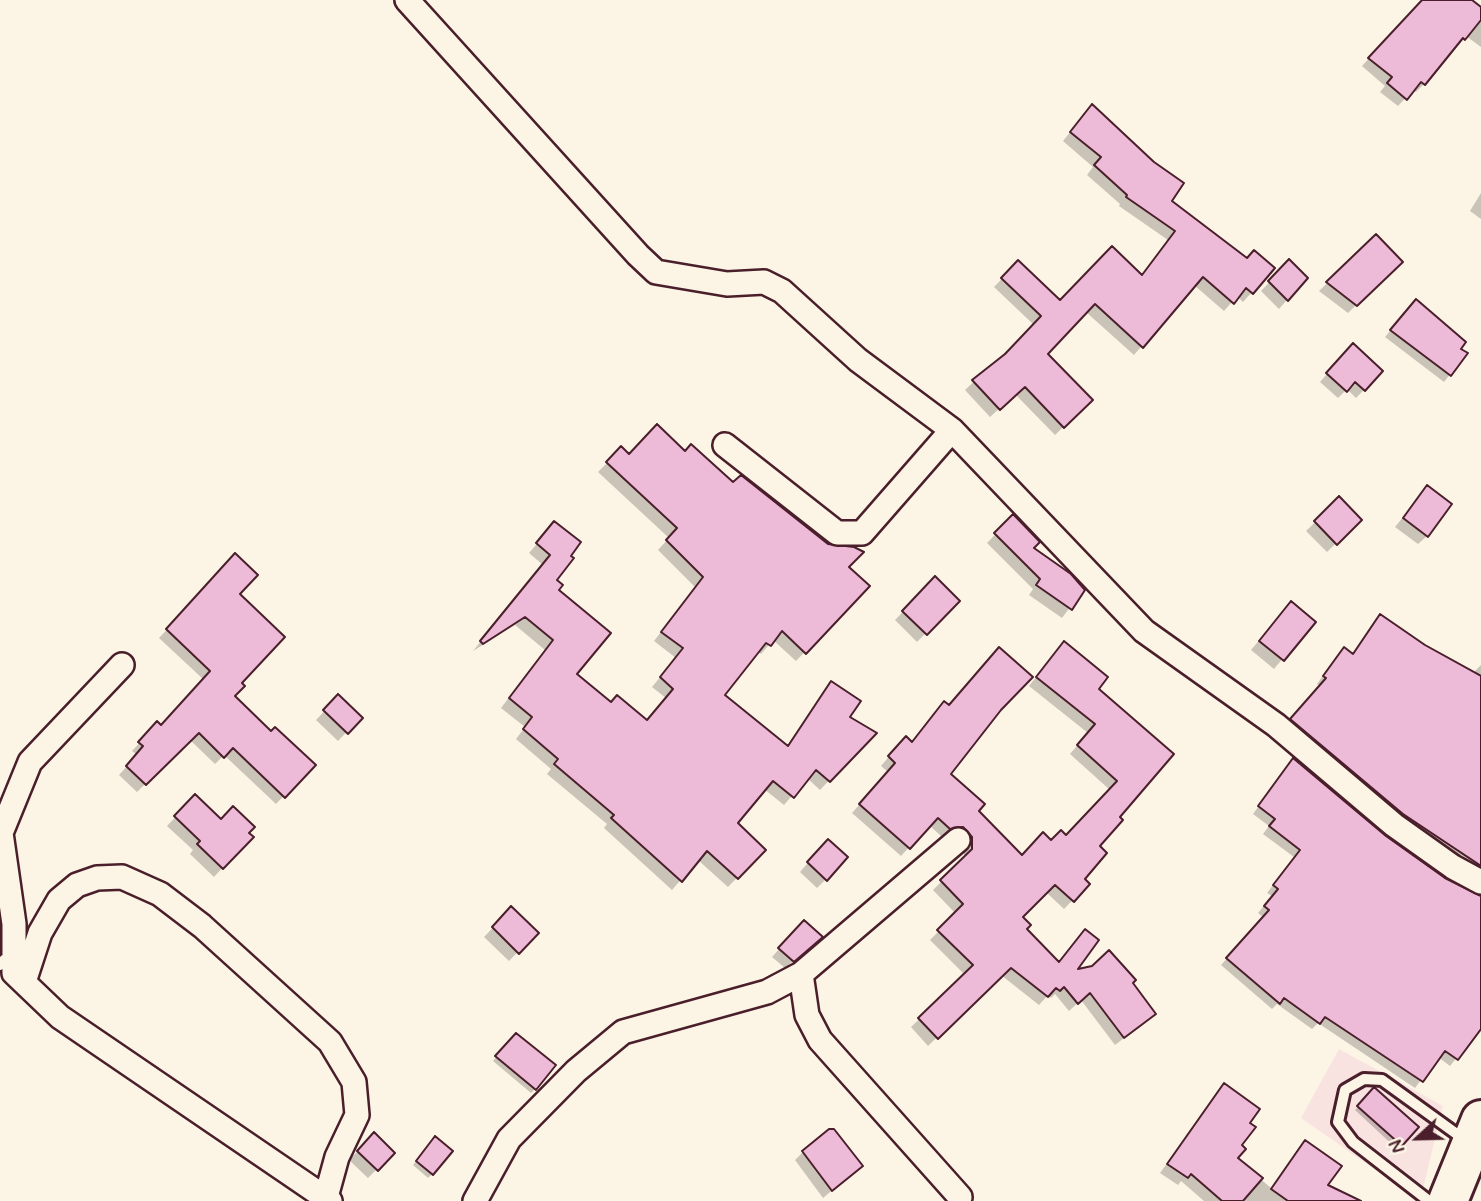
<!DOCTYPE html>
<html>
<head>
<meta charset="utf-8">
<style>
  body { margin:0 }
  #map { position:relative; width:1481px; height:1201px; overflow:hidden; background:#fcf5e5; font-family:Mynerve,sans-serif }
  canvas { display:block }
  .north { position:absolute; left:1383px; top:1103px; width:70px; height:70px; -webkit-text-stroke:5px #fcf5e5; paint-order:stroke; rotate:248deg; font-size:19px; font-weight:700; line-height:28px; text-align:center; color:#4a1f2b }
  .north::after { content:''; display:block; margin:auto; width:24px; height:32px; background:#4a1f2b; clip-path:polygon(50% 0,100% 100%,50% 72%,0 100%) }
</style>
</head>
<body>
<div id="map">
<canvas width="1481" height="1201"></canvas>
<div class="north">N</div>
</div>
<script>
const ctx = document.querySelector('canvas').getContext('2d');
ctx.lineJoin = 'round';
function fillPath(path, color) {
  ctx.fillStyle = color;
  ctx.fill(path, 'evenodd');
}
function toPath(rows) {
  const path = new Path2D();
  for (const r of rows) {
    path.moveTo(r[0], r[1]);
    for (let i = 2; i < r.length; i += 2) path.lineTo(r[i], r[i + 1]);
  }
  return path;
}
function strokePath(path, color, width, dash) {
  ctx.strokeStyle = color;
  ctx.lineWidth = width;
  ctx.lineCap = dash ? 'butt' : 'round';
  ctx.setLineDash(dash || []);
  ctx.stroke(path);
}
fillPath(toPath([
  [1339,1049,1443,1106,1420,1201,1301,1118]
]), '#f8e3e1');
fillPath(toPath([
  [1423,0,1469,0,1481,10,1481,47,1466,36,1424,84,1416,92,1413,90,1398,106,1380,92,1385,86,1362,66],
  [1084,115,1170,201,1246,259,1273,269,1243,302,1237,296,1224,311,1194,285,1134,355,1086,312,1046,354,1091,400,1055,435,1015,394,990,417,965,390,1034,325,994,287,1018,262,1060,302,1141,276,1168,240,1119,206,1120,204,1087,175,1093,167,1063,141],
  [1481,193,1481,219,1470,211],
  [1376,236,1400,262,1348,313,1319,291],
  [1289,262,1306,278,1279,309,1261,291],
  [1410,307,1466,354,1444,382,1385,337],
  [1345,353,1381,372,1356,398,1347,389,1338,398,1320,382],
  [621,449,629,456,684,453,847,567,868,586,796,661,773,640,761,654,757,651,723,695,786,747,832,683,848,718,874,733,820,790,807,778,784,805,764,789,736,823,764,850,728,887,698,860,672,890,604,828,607,824,547,774,551,769,516,739,525,727,501,708,545,650,515,625,473,651,543,565,529,553,555,523,554,580,575,674,610,704,646,722,666,698,652,687,676,658,654,641,695,587,658,550,669,538,598,472],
  [1427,487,1427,536,1418,544,1395,527],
  [1339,499,1360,520,1327,552,1306,531],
  [1013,516,1031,549,1083,590,1062,618,1029,595,1033,589,987,543],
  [228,564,237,594,239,683,232,696,271,734,313,765,276,804,224,755,215,764,190,740,137,792,119,775,137,755,132,751,157,724,161,727,203,679,159,638],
  [935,579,957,601,917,642,895,620],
  [1283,612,1313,622,1274,669,1251,650],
  [1380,617,1424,647,1473,673,1481,665,1481,876,1453,861,1285,726,1320,686,1317,684,1337,656,1344,649,1352,655],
  [1056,652,1171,754,1117,817,1098,847,1082,879,1088,884,1064,909,1046,892,1021,917,1024,929,1058,963,1085,931,1073,971,1131,983,1145,1022,1115,1045,1081,1000,1069,1011,1055,994,1051,998,1048,995,1039,1005,1001,975,928,1046,911,1027,965,975,930,940,956,914,933,890,965,858,960,839,953,834,941,836,929,825,901,856,852,813,888,772,881,766,898,746,911,743,944,703,948,706,999,709,949,774,977,811,1022,857,1066,837,1110,790,1070,754,1088,733,1029,686],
  [338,697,360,718,338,741,316,720],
  [1293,760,1384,837,1444,880,1481,898,1481,1031,1477,1032,1450,1066,1438,1057,1415,1088,1318,1023,1312,1029,1277,1004,1272,1009,1221,965,1264,918,1258,913,1272,896,1267,893,1294,857,1263,834,1269,826,1253,814],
  [195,797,221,821,251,837,214,877,190,854,193,850,167,826],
  [819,850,826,879,817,888,800,872],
  [511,909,536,933,509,961,484,937],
  [797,929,813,944,785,968,772,957],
  [516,1036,535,1089,531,1093,493,1061],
  [1224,1085,1248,1123,1236,1158,1271,1188,1305,1142,1326,1186,1357,1201,1204,1201,1181,1181,1178,1185,1160,1173],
  [1374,1090,1416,1127,1397,1149,1355,1110],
  [374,1135,393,1153,368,1178,349,1160],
  [432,1142,432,1174,428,1178,413,1165],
  [803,1152,861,1166,823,1198,795,1160]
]), '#0003');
const building = toPath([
  [1422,0,1472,0,1481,7,1481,20,1465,40,1463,38,1425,85,1421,82,1407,100,1387,83,1392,77,1368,58,1422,0],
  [1092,104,1154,162,1184,183,1172,201,1247,258,1254,250,1275,268,1253,294,1246,288,1234,304,1203,277,1143,348,1095,304,1048,354,1093,400,1064,428,1025,387,1000,410,972,380,1005,354,1041,316,1001,278,1018,260,1060,300,1112,246,1142,275,1175,231,1126,197,1127,195,1094,165,1101,157,1070,132,1092,104],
  [1376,234,1403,262,1357,306,1326,282,1376,234],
  [1289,259,1308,278,1288,301,1268,281,1289,259],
  [1416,299,1466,342,1461,349,1468,353,1451,376,1390,330,1416,299],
  [1353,343,1383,371,1365,391,1355,382,1347,392,1326,373,1353,343],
  [657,424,685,451,691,444,733,482,741,475,828,544,854,547,864,552,849,567,870,586,806,654,782,631,771,646,766,643,725,695,788,746,831,681,861,701,850,717,877,733,830,782,816,770,794,798,773,781,738,823,766,850,738,879,707,851,682,882,611,818,614,815,554,764,558,759,523,729,532,717,509,698,553,640,525,617,483,644,480,641,550,555,536,543,554,521,581,542,571,556,574,558,557,580,563,585,559,590,611,633,577,674,611,702,617,695,647,720,673,689,660,677,683,648,661,632,703,577,666,540,677,528,606,462,621,446,629,454,657,424],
  [1427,485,1452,504,1428,537,1403,518,1427,485],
  [1339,496,1362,520,1337,545,1314,521,1339,496],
  [1013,514,1040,542,1034,548,1071,574,1085,590,1072,610,1036,585,1040,579,994,533,1013,514],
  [235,553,258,575,240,594,285,637,242,683,245,686,235,696,271,731,275,727,316,765,285,798,233,748,224,758,199,733,146,785,126,766,143,746,138,742,157,721,161,725,210,671,166,629,235,553],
  [935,576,960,601,927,635,902,611,935,576],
  [1291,601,1316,622,1284,661,1259,641,1291,601],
  [1380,614,1425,645,1481,676,1481,866,1403,814,1290,719,1326,678,1323,676,1344,647,1353,654,1380,614],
  [1064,641,1108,677,1099,689,1174,754,1120,817,1123,820,1100,846,1107,853,1085,879,1090,884,1074,902,1055,885,1023,917,1031,925,1027,929,1059,962,1085,929,1099,940,1078,969,1092,966,1109,950,1136,980,1133,983,1156,1014,1124,1038,1090,993,1078,1004,1064,987,1060,991,1056,988,1048,997,1011,968,938,1039,918,1018,973,965,937,930,963,904,940,880,972,849,972,837,963,827,950,829,938,818,910,849,859,804,895,763,888,756,906,736,912,742,944,701,949,705,999,647,1033,677,1001,710,951,774,985,804,979,811,1022,855,1043,832,1051,840,1061,830,1066,835,1117,781,1077,745,1095,724,1036,677,1064,641],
  [338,694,363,718,348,734,323,710,338,694],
  [1293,758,1386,836,1445,878,1481,896,1481,1029,1458,1060,1445,1051,1423,1082,1325,1017,1320,1024,1284,998,1280,1004,1226,958,1269,910,1264,906,1278,889,1273,885,1300,850,1269,826,1275,819,1258,806,1293,758],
  [195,794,221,819,233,806,255,827,249,833,254,837,223,869,197,844,200,841,174,816,195,794],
  [828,839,848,857,827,881,807,862,828,839],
  [511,906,539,933,519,954,492,927,511,906],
  [804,920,823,937,794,962,778,948,804,920],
  [516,1033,556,1065,536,1090,495,1056,516,1033],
  [1224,1083,1260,1109,1250,1123,1256,1127,1242,1145,1246,1149,1238,1158,1263,1178,1243,1201,1222,1201,1191,1174,1188,1178,1167,1164,1224,1083],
  [1374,1087,1419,1127,1402,1146,1357,1106,1374,1087],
  [829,1129,834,1129,863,1166,832,1191,802,1151,829,1129],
  [374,1132,395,1153,378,1171,357,1151,374,1132],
  [435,1136,453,1151,433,1175,416,1161,435,1136],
  [1305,1140,1342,1166,1328,1185,1361,1201,1288,1201,1271,1189,1305,1140]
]);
fillPath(building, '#edbad7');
strokePath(building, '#4a1f2b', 2);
const lane = toPath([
  [0,965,4,960],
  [1429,1201,1353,1142,1338,1122,1345,1090,1364,1079,1382,1080,1465,1140]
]);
const street = toPath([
  [407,0,638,255,656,272,727,284,764,282,782,291,858,360,952,430,1144,631,1276,725,1394,825,1453,867,1481,882],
  [725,445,837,533,862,533,952,430],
  [122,665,30,762,1,833,14,924,14,973,60,1017,330,1201],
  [801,974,807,1015,820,1040,960,1197],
  [24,982,40,933,59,900,77,885,97,878,122,877,160,894,202,926,330,1042,354,1082,357,1115,337,1157,326,1197],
  [475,1201,509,1139,576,1071,623,1032,767,992,801,974,958,840]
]);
const highway = toPath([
  [1448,1201,1481,1120]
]);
strokePath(lane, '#4a1f2b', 16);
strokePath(street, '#4a1f2b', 28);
strokePath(highway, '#4a1f2b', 44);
strokePath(lane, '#fcf5e5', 10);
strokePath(street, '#fcf5e5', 23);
strokePath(highway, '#fcf5e5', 38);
</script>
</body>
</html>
